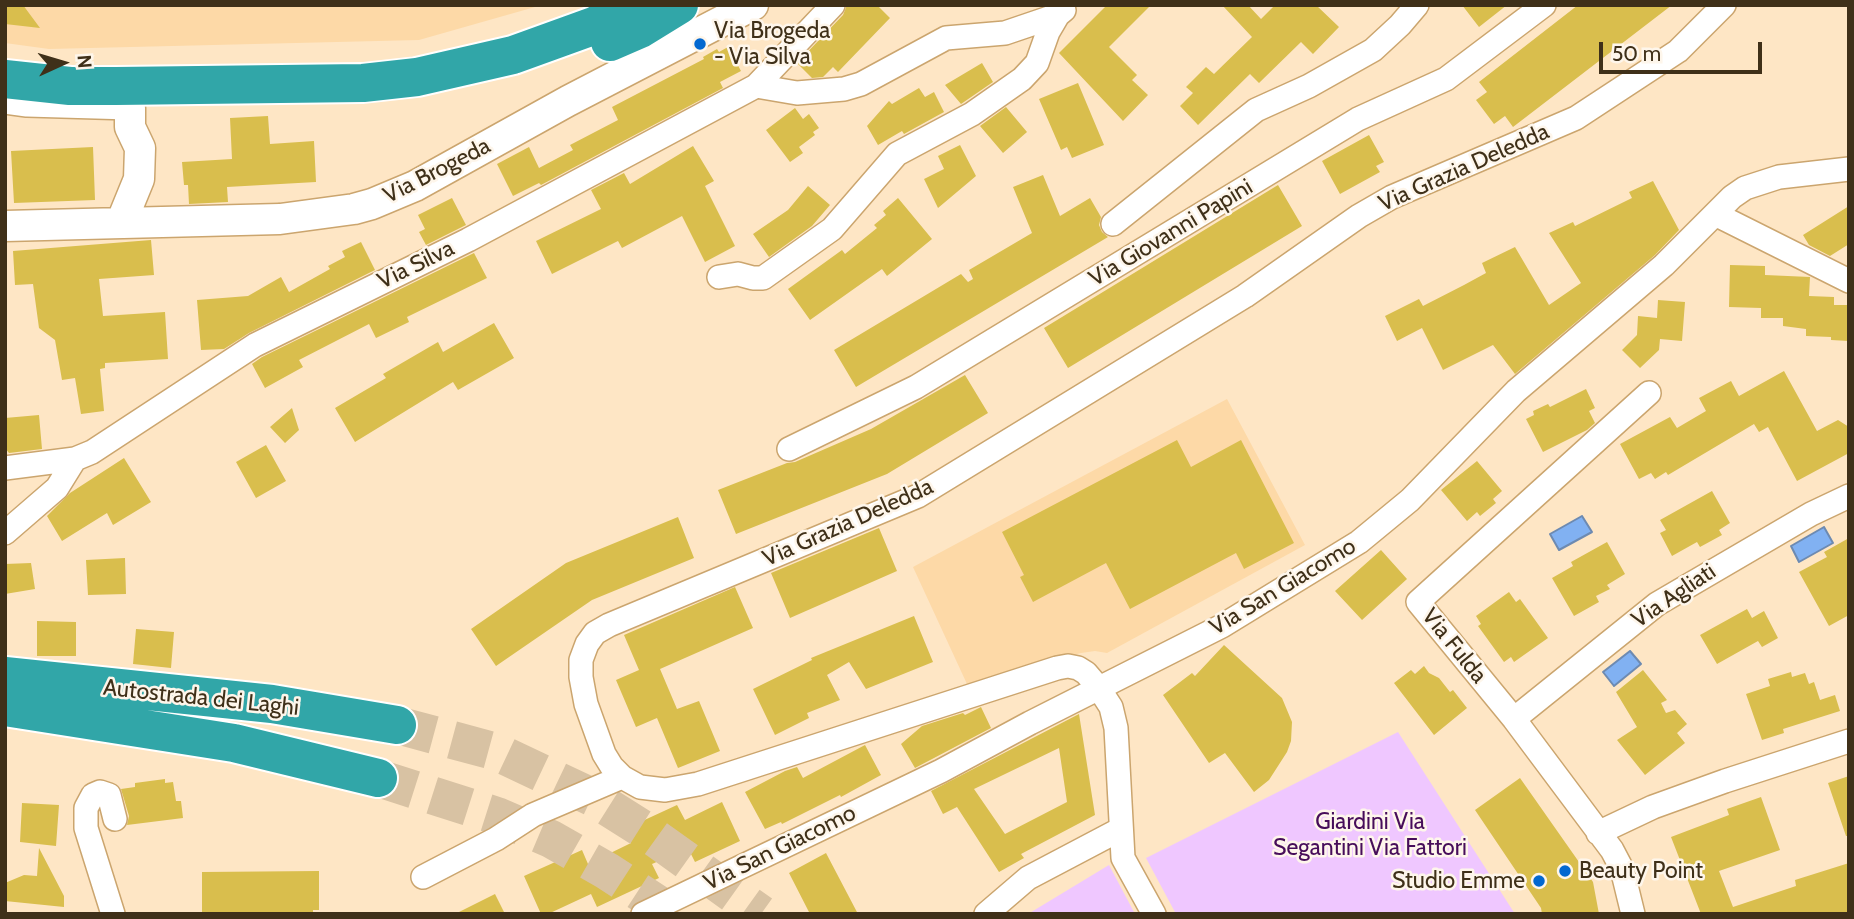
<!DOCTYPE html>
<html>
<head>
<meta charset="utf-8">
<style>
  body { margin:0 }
  #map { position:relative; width:1854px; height:919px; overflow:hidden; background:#fee6c5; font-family:Cabin,sans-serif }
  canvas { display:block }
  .frame { position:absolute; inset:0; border:7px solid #3f3019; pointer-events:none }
  .north { position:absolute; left:28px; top:28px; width:70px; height:70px; -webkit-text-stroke:5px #fef6eb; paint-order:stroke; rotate:86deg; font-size:19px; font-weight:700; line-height:28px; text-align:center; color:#3f3019 }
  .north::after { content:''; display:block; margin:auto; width:24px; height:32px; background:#3f3019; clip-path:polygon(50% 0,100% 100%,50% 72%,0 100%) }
  .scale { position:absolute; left:1599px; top:42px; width:163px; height:32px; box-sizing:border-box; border:4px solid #3f3019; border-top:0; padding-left:9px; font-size:21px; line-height:24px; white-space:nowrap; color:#3f3019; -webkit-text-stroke:5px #fef6eb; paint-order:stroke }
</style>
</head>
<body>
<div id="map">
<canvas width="1854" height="919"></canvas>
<div class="frame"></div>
<div class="north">N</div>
<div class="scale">50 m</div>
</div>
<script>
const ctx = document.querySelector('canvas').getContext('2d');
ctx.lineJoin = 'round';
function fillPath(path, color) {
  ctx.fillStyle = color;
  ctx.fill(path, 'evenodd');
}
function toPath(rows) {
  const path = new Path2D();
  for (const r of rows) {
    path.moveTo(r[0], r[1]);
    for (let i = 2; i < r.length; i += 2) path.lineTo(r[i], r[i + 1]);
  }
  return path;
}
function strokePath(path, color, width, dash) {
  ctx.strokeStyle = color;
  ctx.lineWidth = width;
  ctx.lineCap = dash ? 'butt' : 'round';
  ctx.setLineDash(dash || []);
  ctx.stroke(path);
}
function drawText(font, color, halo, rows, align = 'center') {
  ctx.font = font + ' Cabin,sans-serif';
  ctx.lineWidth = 5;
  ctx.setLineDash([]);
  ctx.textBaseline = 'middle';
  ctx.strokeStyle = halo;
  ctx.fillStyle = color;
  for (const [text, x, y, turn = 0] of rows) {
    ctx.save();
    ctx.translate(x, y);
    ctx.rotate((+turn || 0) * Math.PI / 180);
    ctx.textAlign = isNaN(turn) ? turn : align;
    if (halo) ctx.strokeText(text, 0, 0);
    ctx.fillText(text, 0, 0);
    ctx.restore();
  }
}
fillPath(toPath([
  [5,5,542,5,419,40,49,49,5,43],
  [1227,399,1305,545,1107,653,1095,651,1081,653,967,684,913,567]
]), '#fdd9a7');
fillPath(toPath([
  [1398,732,1515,914,1176,914,1146,858],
  [1109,865,1135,914,1028,914]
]), '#efc7ff');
const water = toPath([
  [1582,516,1592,532,1559,550,1550,534,1582,516],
  [1824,527,1833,543,1799,562,1791,546,1824,527],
  [1630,651,1641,664,1614,686,1603,672,1630,651]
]);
fillPath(water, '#81b1f2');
strokePath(water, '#6d8ab1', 2);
fillPath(toPath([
  [5,5,23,5,40,28,5,24],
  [847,5,877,5,890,18,838,72,833,67,823,77,812,78,797,63,843,15],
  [1107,5,1151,5,1109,47,1137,75,1132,80,1148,95,1123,121,1059,53],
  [1222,5,1248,5,1261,19,1275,5,1316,5,1339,27,1313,54,1301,42,1259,83,1250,74,1198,125,1180,106,1193,93,1186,87,1206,67,1214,74,1252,37],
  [1462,5,1507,5,1479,27],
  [1578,5,1672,5,1513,127,1505,116,1494,124,1476,100,1487,92,1479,82],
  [728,47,741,71,720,82,723,88,541,185,539,183,513,196,497,164,529,147,539,168,573,150,570,145,618,120,612,107,704,59,703,57,717,49,719,52],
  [982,63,993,82,961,104,945,85],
  [1078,83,1104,145,1072,158,1067,147,1061,150,1039,99],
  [919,88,925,97,934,92,944,112,904,134,902,131,878,145,867,126,889,101,892,104],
  [1006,107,1027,132,1003,153,980,126],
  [795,108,803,119,809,114,819,128,813,132,815,135,799,147,803,153,790,162,766,130],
  [268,116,270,144,314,141,316,182,227,187,228,202,189,204,188,185,184,185,182,162,232,159,230,118],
  [1369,135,1384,162,1376,166,1380,172,1340,194,1322,161],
  [960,145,976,176,938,208,924,179,944,169,938,156],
  [693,146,714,181,705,186,735,246,705,262,682,216,622,248,618,241,552,274,536,241,601,209,591,190,624,173,630,184],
  [93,147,95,200,14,203,11,151],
  [1043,175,1060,216,1090,198,1101,217,1099,225,1102,232,1108,237,856,387,834,350,961,274,968,282,973,279,969,270,1032,233,1013,187],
  [1653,181,1679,230,1655,255,1515,374,1493,345,1443,370,1422,328,1397,341,1385,316,1419,299,1423,306,1464,285,1486,273,1482,263,1515,247,1549,305,1581,283,1549,233,1573,222,1575,226,1632,198,1629,192],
  [1278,185,1302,226,1068,368,1044,328],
  [808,186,830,205,812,226,769,257,753,234,788,210],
  [452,198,466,225,426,245,419,232,425,229,418,215],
  [898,198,932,239,887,276,882,269,810,320,788,289,842,250,845,254,877,228,874,225,886,215,883,211],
  [1849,206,1849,244,1830,256,1809,245,1803,235],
  [151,240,154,275,99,279,103,316,165,312,168,359,105,363,105,368,100,369,104,411,81,414,75,378,62,380,55,340,39,328,33,284,15,285,13,251],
  [361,242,375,270,249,333,224,349,201,350,197,300,248,296,281,277,289,292,330,269,328,266,345,257,342,251],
  [474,253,487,278,407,317,409,322,376,338,369,324,299,360,303,367,265,388,252,364,262,357],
  [1730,265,1765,266,1765,275,1810,277,1809,296,1834,297,1834,305,1849,305,1849,341,1831,340,1831,337,1806,336,1806,329,1783,326,1783,318,1761,318,1761,308,1729,307],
  [1658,300,1685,302,1682,341,1660,339,1659,350,1640,368,1622,350,1637,335,1638,316,1657,318],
  [494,323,514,358,458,390,453,382,355,442,335,408,386,378,383,374,438,342,443,352],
  [1784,371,1817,431,1838,420,1849,427,1849,453,1797,481,1768,427,1759,432,1754,424,1668,475,1666,472,1655,479,1651,473,1639,479,1620,444,1670,417,1677,428,1706,411,1699,398,1731,381,1739,396],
  [965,375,988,413,887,474,736,534,718,490,787,463,795,462,871,429],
  [1586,389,1595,408,1589,411,1595,423,1587,430,1543,452,1526,419,1534,415,1533,411,1548,404,1550,407],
  [292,408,299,430,285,443,270,427],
  [39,415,42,449,9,453,5,448,5,418],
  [1177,440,1191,467,1241,440,1294,543,1244,569,1236,553,1130,609,1106,563,1033,602,1020,577,1024,575,1002,532],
  [266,445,286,481,256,498,236,462],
  [124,458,151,502,113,525,107,513,62,541,47,516,70,493],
  [1477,461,1502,491,1493,499,1496,503,1480,516,1477,512,1467,521,1441,490],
  [1712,491,1730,523,1719,530,1722,535,1700,547,1697,542,1672,556,1660,533,1666,530,1660,520],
  [678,517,694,558,592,600,496,666,471,629,566,563],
  [879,528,897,571,790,618,771,573],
  [1849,538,1849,615,1829,626,1799,572,1827,557,1824,552],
  [1607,542,1625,574,1607,585,1610,589,1596,596,1599,602,1574,616,1552,578,1573,566,1571,562],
  [1381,550,1407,579,1362,620,1335,591],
  [125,558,126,594,88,595,86,560],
  [31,563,35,589,5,594,5,564],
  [735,587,753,628,660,669,677,709,699,701,720,751,678,768,657,718,636,727,616,680,639,670,624,635],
  [1509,592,1516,602,1520,599,1548,638,1514,662,1511,657,1504,662,1478,626,1481,624,1476,616],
  [1747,609,1752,618,1764,611,1778,638,1762,647,1758,641,1717,664,1700,635],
  [914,616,933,662,866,689,849,662,827,675,840,700,807,713,809,718,775,735,753,689,812,660,811,658],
  [37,621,76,622,76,656,37,656],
  [136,629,174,632,171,668,133,664],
  [1224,645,1282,698,1292,722,1291,741,1287,752,1269,780,1254,792,1225,753,1209,763,1163,695,1192,673,1195,676],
  [1424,666,1429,673,1439,678,1450,692,1453,690,1467,708,1434,735,1394,683,1411,670,1415,674],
  [1643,670,1667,700,1661,703,1666,713,1675,710,1687,724,1677,733,1685,743,1645,775,1617,740,1637,727,1616,692],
  [1791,672,1792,677,1805,673,1809,684,1814,682,1820,700,1835,695,1840,711,1783,729,1784,733,1762,740,1746,694,1770,686,1768,679],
  [981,707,991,728,915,768,901,744,922,726,963,713,965,715],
  [1079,714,1095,815,1021,854,1024,858,999,872,957,807,943,814,931,791],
  [1059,748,1067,802,1005,834,974,789],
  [865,745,881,775,841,797,840,795,782,824,781,822,765,829,745,792,785,771,797,767,803,778],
  [1849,776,1849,836,1846,836,1828,783],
  [1520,778,1593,882,1599,914,1542,914,1541,908,1475,810],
  [165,779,165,783,173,782,176,801,181,801,183,818,127,825,129,816,121,789,135,787,135,783],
  [1761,797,1780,850,1719,871,1733,907,1796,886,1795,880,1849,863,1849,914,1701,914,1671,837,1729,815,1727,809],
  [722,802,740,841,695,862,688,848,652,864,659,878,597,907,591,894,548,914,541,914,524,876,582,850,588,864,631,843,625,829,677,805,685,820],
  [22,803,59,805,56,846,20,842],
  [39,848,64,896,64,907,5,901,5,883,24,875,37,876],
  [826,853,858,914,810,914,789,873],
  [319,871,319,910,313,910,313,914,202,914,202,872],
  [495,894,505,914,455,914]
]), '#d9be4d');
strokePath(toPath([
  [397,725,497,752,592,797,641,828,761,914],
  [378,778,497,816,551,839,607,871,673,914]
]), '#d8c2a3', 38, [38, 19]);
const minor = toPath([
  [756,86,797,93,844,89,861,84,946,38,1005,33,1058,15,1064,10],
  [5,102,27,105,130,108],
  [1715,214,1849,281],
  [1113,224,1256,110,1309,86,1373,50,1400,25,1417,5],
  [719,277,738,274,753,278,763,278,832,229,897,154,972,114,1022,79,1037,63,1048,32,1058,15],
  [789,449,916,387,1358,119,1446,79,1544,5],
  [5,468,75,459],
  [5,533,57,488,75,459,92,452,255,345,468,240,756,86,833,5],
  [1514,719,1657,604,1811,514,1849,496],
  [1598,833,1653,807,1725,781,1849,741],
  [423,877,496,839,533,815,622,777],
  [113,914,86,828,86,808,93,795,100,792,109,795,115,819],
  [643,914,941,771,1030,723,1222,626,1359,542,1410,500,1516,391,1664,265,1732,197,1745,188,1779,177,1849,169],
  [986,914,1028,878,1121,829],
  [1154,914,1123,858,1116,728,1111,707,1098,687,1086,673,1078,668,1068,666,1057,668,698,784,665,790,640,787,622,777,612,767,604,754,586,704,581,677,581,660,587,644,595,633,609,625,918,496,1245,296,1359,216,1392,197,1576,118,1678,51,1724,5],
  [1633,914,1622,869,1612,850,1514,719,1418,602,1649,393]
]);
const tertiary = toPath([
  [121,223,139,179,140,148,130,127,130,108],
  [5,226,280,219,354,209,372,204,415,186,568,101,753,5]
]);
const motorway = toPath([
  [610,42,640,29,679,5],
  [5,79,70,86,116,86,363,83,417,77,513,55,596,25,633,5],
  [5,676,272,704,397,725],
  [5,707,234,743,378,778]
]);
strokePath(minor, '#cba56e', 26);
strokePath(tertiary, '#cba56e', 33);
strokePath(motorway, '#fff', 42);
strokePath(minor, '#fff', 23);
strokePath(tertiary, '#fff', 30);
strokePath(motorway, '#31a6a8', 38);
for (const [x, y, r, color] of [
  [700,44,7,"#0368d0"],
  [1565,871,7,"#0368d0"],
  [1539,881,7,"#0368d0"]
]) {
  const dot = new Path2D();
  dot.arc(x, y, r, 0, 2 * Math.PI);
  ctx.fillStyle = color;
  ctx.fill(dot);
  strokePath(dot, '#fef6eb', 2.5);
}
drawText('23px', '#3f3019', '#fef6eb', [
  ["Via Brogeda",714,31],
  ["- Via Silva",714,57],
  ["Beauty Point",1579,871],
  ["Studio Emme",1525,881,"right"]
], 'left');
drawText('23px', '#3f3019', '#fef6eb', [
  ["Via Grazia Deledda",1464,168,-24],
  ["Via Brogeda",437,171,-27],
  ["Via Giovanni Papini",1171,233,-31],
  ["Via Silva",416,265,-26],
  ["Via Grazia Deledda",848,523,-24],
  ["Via San Giacomo",1283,587,-31],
  ["Via Agliati",1674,596,-34],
  ["Via Fulda",1454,646,51],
  ["Autostrada dei Laghi",201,698,6],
  ["Via San Giacomo",780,848,-26]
]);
drawText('23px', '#470d5a', '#fef6eb', [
  ["Giardini Via",1370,822],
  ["Segantini Via Fattori",1370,848]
]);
</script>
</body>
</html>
